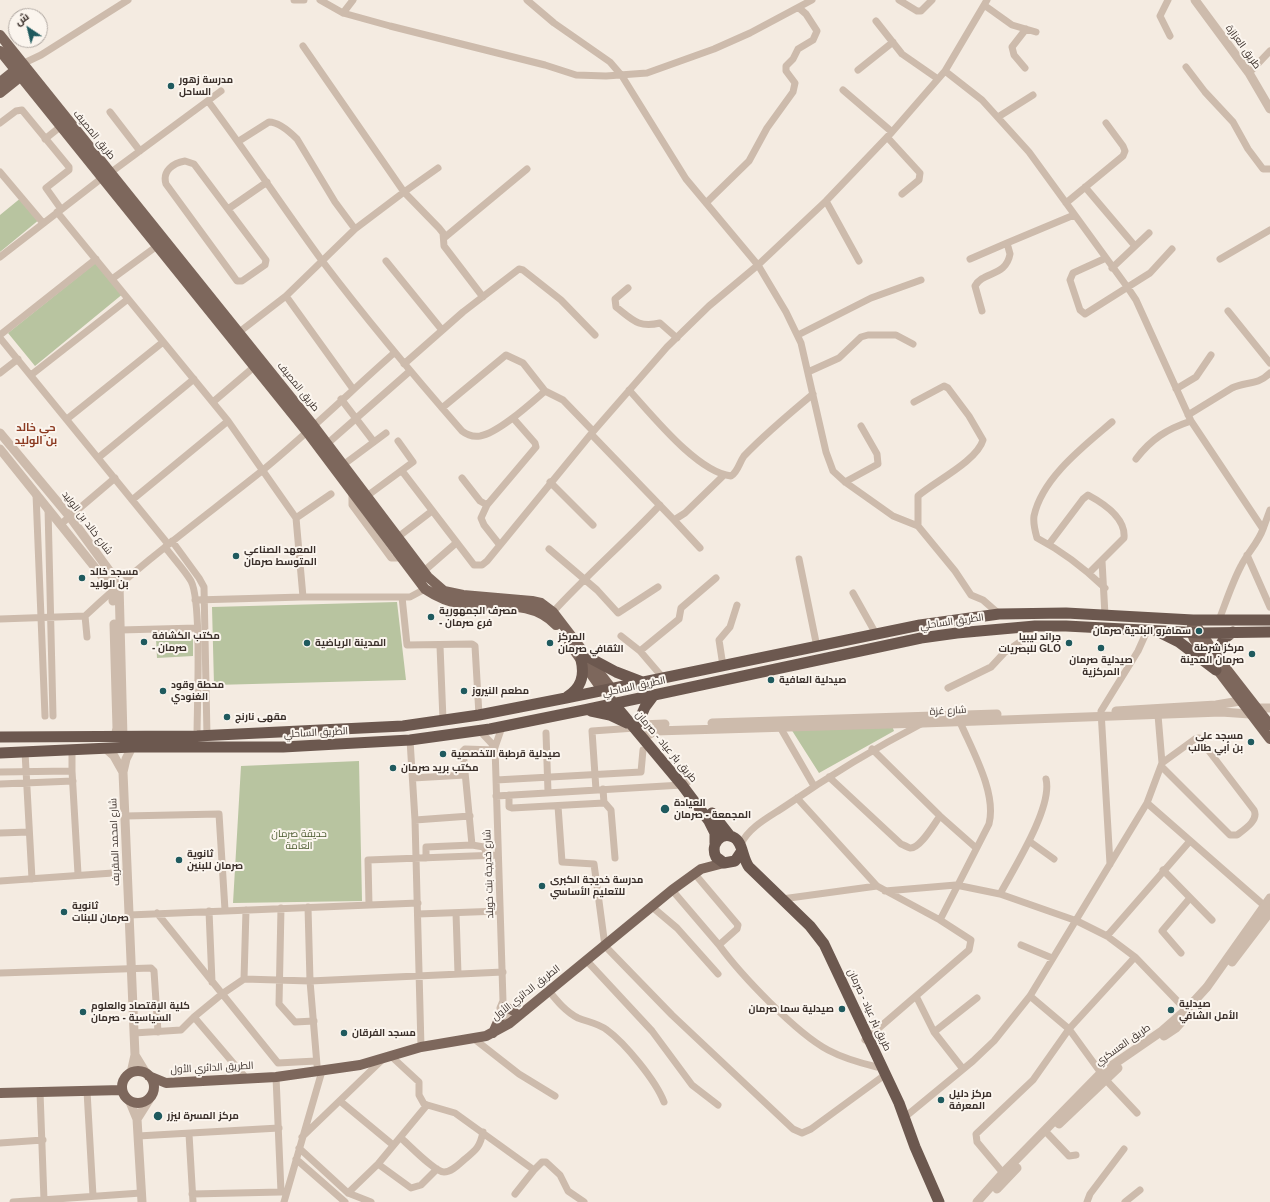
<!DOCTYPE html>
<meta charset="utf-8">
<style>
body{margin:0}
#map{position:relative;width:1270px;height:1202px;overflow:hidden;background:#f4ebe1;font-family:Helvetica,Cairo,sans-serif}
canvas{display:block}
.north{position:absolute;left:8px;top:8px;width:40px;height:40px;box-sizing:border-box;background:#fbf5ee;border:1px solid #aea6a0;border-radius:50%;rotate:325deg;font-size:11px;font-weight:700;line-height:16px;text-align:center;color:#3b302b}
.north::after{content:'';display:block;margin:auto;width:14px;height:18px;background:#1f5a5e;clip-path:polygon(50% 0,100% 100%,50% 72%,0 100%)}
</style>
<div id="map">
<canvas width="1270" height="1202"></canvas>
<div class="north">ش</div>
</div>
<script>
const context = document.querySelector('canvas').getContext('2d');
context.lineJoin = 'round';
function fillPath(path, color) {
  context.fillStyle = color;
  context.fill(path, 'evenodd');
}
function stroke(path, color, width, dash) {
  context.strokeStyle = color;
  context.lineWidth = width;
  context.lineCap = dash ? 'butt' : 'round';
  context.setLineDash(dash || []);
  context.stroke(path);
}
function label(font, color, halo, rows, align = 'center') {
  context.font = font + ' Helvetica,Cairo,sans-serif';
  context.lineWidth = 4;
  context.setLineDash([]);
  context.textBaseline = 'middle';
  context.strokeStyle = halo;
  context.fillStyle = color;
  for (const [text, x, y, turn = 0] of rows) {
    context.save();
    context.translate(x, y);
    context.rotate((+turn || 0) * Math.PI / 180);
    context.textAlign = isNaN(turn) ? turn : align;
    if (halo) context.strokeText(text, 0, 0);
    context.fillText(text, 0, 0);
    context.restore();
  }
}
const green = new Path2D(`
 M22,197L40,219L0,252V215Z
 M98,261L124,293L35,366L8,333Z
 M397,602L406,680L214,685L212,607Z
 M193,637V656L157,658L156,638Z
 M892,726L894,731L819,773L791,729Z
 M359,761L362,901L233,903L241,766Z`);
const minor = new Path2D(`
 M294,0H304
 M320,0L343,13L390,26L545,65L576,75L606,76L647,73L714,49L750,33L812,0
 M527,0L554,23L610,62L622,76L686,179L757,264
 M899,0L917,11H921L932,0
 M1168,0L1160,16L1170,36
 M984,5L1012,25L1036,32
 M343,13L353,0
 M876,21L902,54L938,79
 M22,64L41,55L128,0
 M1186,67L1205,92L1233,122L1248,149L1263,169H1270
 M1025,68L1014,55L1012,47L1026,29
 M858,70L893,42
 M945,71L982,100L1029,152L1128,288L1136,300L1191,421L1263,529C1258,543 1248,552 1241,566C1232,583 1226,602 1219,620
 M1249,73L1270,51
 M843,90L892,132
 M208,101C248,154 284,209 323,262C367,320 414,376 462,431C467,435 473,437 480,436C498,433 530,404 545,391L563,400L593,431
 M110,112L140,151
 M998,117L1033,95
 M0,123L16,111L22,110L69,167V170L46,188L61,209
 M887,137L920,173L919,180L902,194
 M45,139L60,127
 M239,141L269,122C279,122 290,132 297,139L335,202L355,229
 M185,161L194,164L266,260L265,265L242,281H237L166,184C162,171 173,163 185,161Z
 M438,168L404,192L439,228L443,233L444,246L483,297
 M0,172L43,223
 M110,173L221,91
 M1085,187L1135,246
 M826,201L859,261
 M706,203L749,161L767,128L793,92L795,83L786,71V66L793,59L798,49L813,40L817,31L806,14L799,8
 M1066,203L1123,156L1125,151L1123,146L1106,123
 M228,209L267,182
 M57,212L228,421L296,518L303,597
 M444,238L527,169
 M0,257L102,178
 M1106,258L1073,273L1070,280L1080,310L1085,314L1150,273L1172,249
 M970,259L1007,243
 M1220,259L1270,230
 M386,261L442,330
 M758,265L786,312L801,343L826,452L833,471L845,482L893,516L918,526L955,571L971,595L983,600L999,614
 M1112,268L1149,233
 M112,279L157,246
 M628,288L615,299L616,307C633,320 638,328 660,323L677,338
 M286,296L353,389
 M982,311L975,286C983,271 1006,277 1010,254L1007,243L1074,215
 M1228,311L1270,363
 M238,333L286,296L355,229L404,192L303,46
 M0,335L96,259
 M798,335L871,298L921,280
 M0,338L168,544
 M404,364L463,312L519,269L523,270L561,300L595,335
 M808,372L839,358L861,337L868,335H896L913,344
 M0,373L18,359
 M31,375L128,299
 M1176,389L1196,377L1211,355
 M629,390C652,415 697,472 731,476C738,472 739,463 744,456C765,434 789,414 813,394
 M341,399L374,442
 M213,402L254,367
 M914,402L944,386L948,388L969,416L983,440C977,461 934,482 918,496V526
 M442,408L506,355L523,363L545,391
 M1188,415L1232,388C1246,381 1257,386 1270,373
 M67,419L163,342
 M591,434L674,520L685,513L724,475
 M327,444L410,371
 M98,458L194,379
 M1136,459C1151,439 1167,429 1191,421
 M343,465L386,433
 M402,471L474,565H482L487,561L591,434L667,347L709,306L758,265L826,201L892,132L945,71L987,0
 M462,478L480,501L487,505
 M550,482L593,525
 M845,482L878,464L877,454L861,426
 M352,491V505L391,558H403
 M36,494L45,716
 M367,496L413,462L398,441
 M132,500L228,421
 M48,508L53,716
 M296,518L331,494
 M674,520L700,548
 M61,524L115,478
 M1263,529L1270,510
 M398,537L432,511
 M172,541L199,578L204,587L207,736
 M499,544L484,525L481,518L487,505L536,447L535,443L513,418
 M1049,544L1083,499L1088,495C1103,503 1126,518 1124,538L1089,573
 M165,547C173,558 184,569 191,581C202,602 197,707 197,736
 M549,549L597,590L618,613L658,587
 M1247,555L1270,607
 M799,559L817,647
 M1102,561L1105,615
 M424,571L455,544
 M1105,588C1085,569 1062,551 1037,538C1035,531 1033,523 1034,516C1042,478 1084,446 1112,422
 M853,593L876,634
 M402,597L407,645L472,644L475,646L479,715
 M195,600L303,597H410L425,589
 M553,612C587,575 625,542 660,505
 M85,616L87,637
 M0,619L85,616C141,563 203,518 263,470C308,433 350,392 394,353
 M120,630L197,628
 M621,636L640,651L664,679
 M440,646L443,720
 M640,651L679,619L681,608L716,578
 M723,666L719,640L730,627L737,605
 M948,688L991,667L1004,653L1031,634L1035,626
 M502,727L495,747L503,1001L510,1023
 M780,727L814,786
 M480,731L495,747
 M546,733L548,792
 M410,740L415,820L421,1047
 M872,749L940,816L975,847
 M72,750V771L78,874
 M25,752L32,879
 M1161,766L1230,835H1237C1245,829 1259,820 1254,810L1199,738L1195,739L1162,763
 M0,772L72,771
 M829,777L901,844C904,845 907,847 910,848C920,849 934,824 940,816
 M413,778L465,775
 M496,780L641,772L643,750
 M0,784L73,781
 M596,790L592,731L635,728
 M509,795V807L512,808L604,803L603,789
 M496,796L682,785L688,782
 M797,798L877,886L940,920L971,940L969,950L865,1040
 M604,802L611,810L615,858
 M1147,803L1267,908
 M558,806L562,862L594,864L605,946L672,1015L793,1129L802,1133L811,1129L882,1077
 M125,816L219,814L225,910
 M415,820L470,816
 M0,833L29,832
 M1029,841L1054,859
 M741,844C749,827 769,817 784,807C829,776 873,749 921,724
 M472,845L463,751L465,749L495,750
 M426,858V847L472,845L484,847L487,855
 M1110,864L1101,711L1138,651L1147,631
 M1163,870L1212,920
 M0,881L127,872
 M672,890L719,945L737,929L738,925L694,873
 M885,891L956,885L1000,894L1077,921L1107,936L1135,957L1186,1010
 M1000,894C1014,868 1053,807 1046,779
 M782,899L877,886
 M369,905L368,860L498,855
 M651,906L677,928L718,974
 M308,907L310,981L317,1065
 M281,908L279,1004L295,1022L314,1021
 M209,911L212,982
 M157,913L278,1063L316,1061
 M456,913L458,974
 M418,914L500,911
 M129,915L418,903
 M940,920L989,824C997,793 972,750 960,722
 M1107,936L1190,841
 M719,945C741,975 796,1033 828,1050C843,1058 860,1063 877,1067
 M1021,945L1052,958
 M1181,953L1162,931L1190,898
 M587,961L652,1031L692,1085L718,1105
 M0,973L151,968L154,971L158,1032
 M244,979L246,910
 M549,991C557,1001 566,1012 578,1018C588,1022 598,1023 607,1030C625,1043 656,1081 664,1102
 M916,996L934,1032L963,1069
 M1030,996L1069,1029L1101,1073
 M194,1017L246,1078
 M502,1021L500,1008L503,1001
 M934,1032L977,998
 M134,1033L181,1030L194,1017L222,994L244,979L310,981L503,972
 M473,1038L519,1074L555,1096
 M392,1057L419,1082V1095L424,1104L455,1113L534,1170L515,1194
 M1105,1079L1137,1113
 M87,1091L93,1196
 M40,1092L44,1200
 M340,1101L393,1145
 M905,1117L973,1061L994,1041L1030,996L1147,803L1162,763L1158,715
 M189,1134L193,1202
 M1048,1134L1069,1156L1076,1155
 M138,1136L279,1128
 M302,1137L383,1059
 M401,1138C409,1145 435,1172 444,1172C452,1172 459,1164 465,1159C476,1150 480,1147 483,1132
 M0,1143L43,1140
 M299,1148L348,1193L371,1202
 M296,1159L345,1202
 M378,1164L411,1188L421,1185L437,1169
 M534,1170L542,1162H546L560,1175L568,1191L584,1202
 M1003,1173L977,1142L976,1134L1033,1080L1069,1029L1135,957
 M348,1193L378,1164L427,1105
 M192,1194L281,1192L276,1077
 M13,1202L141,1193
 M284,1202L322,1071
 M1087,1202L1090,1194L1124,1149
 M1125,1202L1140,1190`);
const tertiary = new Path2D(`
 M1195,0L1249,73L1270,109
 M0,433L70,517L119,584L123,737
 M0,449L113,590V601
 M114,624L117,728L115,737
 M1256,708H1270
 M1116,711L1216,705L1240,701
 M712,723L997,714
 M640,725L665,724
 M648,735L655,731L923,723L1221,712L1250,714
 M105,748L114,756L123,772
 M1232,962L1270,912
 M1164,1036L1176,1028L1186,1017
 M135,1055L146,1073
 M131,1073L135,1055L123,772L126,759L132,747
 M130,1102L137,1119L142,1202
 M137,1119L149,1100
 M1059,1124L1118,1068
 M997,1189L1017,1168
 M977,1202L1003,1173L1101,1073L1162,1031L1186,1010L1207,987L1270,898`);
const primary = new Path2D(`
 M0,35L313,425L428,577L444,591L463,595L532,601L541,603L553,612L612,689
 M0,51L307,432L425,589C437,597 448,602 462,604C494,609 531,598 556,625
 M0,82L19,67
 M0,93L25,73
 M1193,620L1191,632L1194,639L1270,739
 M1198,628L1218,658L1270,725
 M569,643L603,691
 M505,1007L521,1014
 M493,1033L500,1017
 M122 1087a16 16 0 1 1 32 0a16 16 0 1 1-32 0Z
 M149,1076L166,1083L276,1077L360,1065L421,1047L486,1036L510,1023L672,890L701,869L724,863
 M0,1093L122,1090`);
const trunk = new Path2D(`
 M1161,633L1179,642L1216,670
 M588,657L616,672L642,682
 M1218,658C1218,646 1223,638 1233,632
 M567,697C581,688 585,676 581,660
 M610,699L682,785L709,821L715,833V843
 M591,711L610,715L627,723
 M638,723L645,707L654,695
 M0,737L197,736L403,726L479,715L566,698L920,625L999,614L1066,613L1193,620H1270
 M0,753L132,747H283L410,740L490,729L584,710L921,638L957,633L1035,626H1066L1201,633L1270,632
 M712,813L730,836
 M741,852L735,861L724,863L716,857C710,845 720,831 733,837C743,841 742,858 749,867L810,926L824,944L899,1103L915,1147L939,1202`);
const markers = [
 [171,86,4,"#1f5a5e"],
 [236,556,4,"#1f5a5e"],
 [82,578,4,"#1f5a5e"],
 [431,617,4,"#1f5a5e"],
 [1199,631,4,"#1f5a5e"],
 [144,642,4,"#1f5a5e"],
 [307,643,4,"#1f5a5e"],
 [550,643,4,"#1f5a5e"],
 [1069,643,4,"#1f5a5e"],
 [1101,648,4,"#1f5a5e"],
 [1252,654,4,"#1f5a5e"],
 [771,680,4,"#1f5a5e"],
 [163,691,4,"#1f5a5e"],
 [464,691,4,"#1f5a5e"],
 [227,717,4,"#1f5a5e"],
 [1251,742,4,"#1f5a5e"],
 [443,754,4,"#1f5a5e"],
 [393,768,4,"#1f5a5e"],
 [665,809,5,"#1f5a5e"],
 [179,860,4,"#1f5a5e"],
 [542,886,4,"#1f5a5e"],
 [64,912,4,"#1f5a5e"],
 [842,1009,4,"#1f5a5e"],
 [1171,1010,4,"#1f5a5e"],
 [83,1012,4,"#1f5a5e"],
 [344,1033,4,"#1f5a5e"],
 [941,1100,4,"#1f5a5e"],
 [158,1116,5,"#1f5a5e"]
];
const streetNames = [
 ["طريق العزازة",1243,47,54],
 ["طريق المصيف",94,135,51],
 ["طريق المصيف",298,387,51],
 ["شارع خالد بن الوليد",87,523,53],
 ["الطريق الساحلي",952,622,-8],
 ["الطريق الساحلي",634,687,-12],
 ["شارع غزة",948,711,-3],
 ["الطريق الساحلي",316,733,-3],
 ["طريق بئر عياد - صرمان",666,747,50],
 ["شارع امحمد المقريف",115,842,-92],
 ["شارع خديجة بنت خويلد",489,874,-92],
 ["الطريق الدائري الأول",526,993,-38],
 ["طريق بئر عياد - صرمان",869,1010,65],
 ["طريق العسكري",1123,1045,-35],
 ["الطريق الدائري الأول",212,1068,-3]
];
const poiNames = [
 ["مدرسة زهور",179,80],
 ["الساحل",179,92],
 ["المعهد الصناعي",244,550],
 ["المتوسط صرمان",244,562],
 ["مسجد خالد",90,572],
 ["بن الوليد",90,584],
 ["مصرف الجمهورية",439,611],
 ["- فرع صرمان",439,623],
 ["سمافرو البلدية صرمان",1191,631,"right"],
 ["مكتب الكشافة",152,636],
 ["- صرمان",152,648],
 ["المركز",558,637],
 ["الثقافي صرمان",558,649],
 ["جراند ليبيا",1061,637,"right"],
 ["للبصريات GLO",1061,649,"right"],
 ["المدينة الرياضية",315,643],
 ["مركز شرطة",1244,648,"right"],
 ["صرمان المدينة",1244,660,"right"],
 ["صيدلية صرمان",1101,660,"center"],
 ["المركزية",1101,672,"center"],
 ["صيدلية العافية",779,680],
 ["محطة وقود",171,685],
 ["الغنودي",171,697],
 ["مطعم النيروز",472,691],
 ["مقهى نارنج",235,717],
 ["مسجد علي",1243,736,"right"],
 ["بن أبي طالب",1243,748,"right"],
 ["صيدلية قرطبة التخصصية",451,754],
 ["مكتب بريد صرمان",401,768],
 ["العيادة",674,803],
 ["المجمعة - صرمان",674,815],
 ["ثانوية",187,854],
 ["صرمان للبنين",187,866],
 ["مدرسة خديجة الكبرى",550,880],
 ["للتعليم الأساسي",550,892],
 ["ثانوية",72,906],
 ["صرمان للبنات",72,918],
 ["صيدلية",1179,1004],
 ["الأمل الشافي",1179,1016],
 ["كلية الإقتصاد والعلوم",91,1006],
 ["السياسية - صرمان",91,1018],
 ["صيدلية سما صرمان",834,1009,"right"],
 ["مسجد الفرقان",352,1033],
 ["مركز دليل",949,1094],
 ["المعرفة",949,1106],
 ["مركز المسرة ليزر",167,1116]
];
const parkNames = [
 ["حديقة صرمان",299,834],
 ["العامة",299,846]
];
const neighbourhoodNames = [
 ["حي خالد",36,428],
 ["بن الوليد",36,441]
];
fillPath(green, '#b8c4a0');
stroke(minor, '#cdbbac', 7);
stroke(tertiary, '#cdbbac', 9);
stroke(primary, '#7d675c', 10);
stroke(trunk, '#6c584f', 11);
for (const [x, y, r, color] of markers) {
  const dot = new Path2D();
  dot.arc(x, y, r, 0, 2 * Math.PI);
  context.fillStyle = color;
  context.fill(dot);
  stroke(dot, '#fbf5ee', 1.5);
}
label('10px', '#3b302b', '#fbf5ee', streetNames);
label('bold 10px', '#3b302b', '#fbf5ee', poiNames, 'left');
label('10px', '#4a5a2e', '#fbf5ee', parkNames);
label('bold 11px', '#8c3b22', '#fbf5ee', neighbourhoodNames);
</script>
